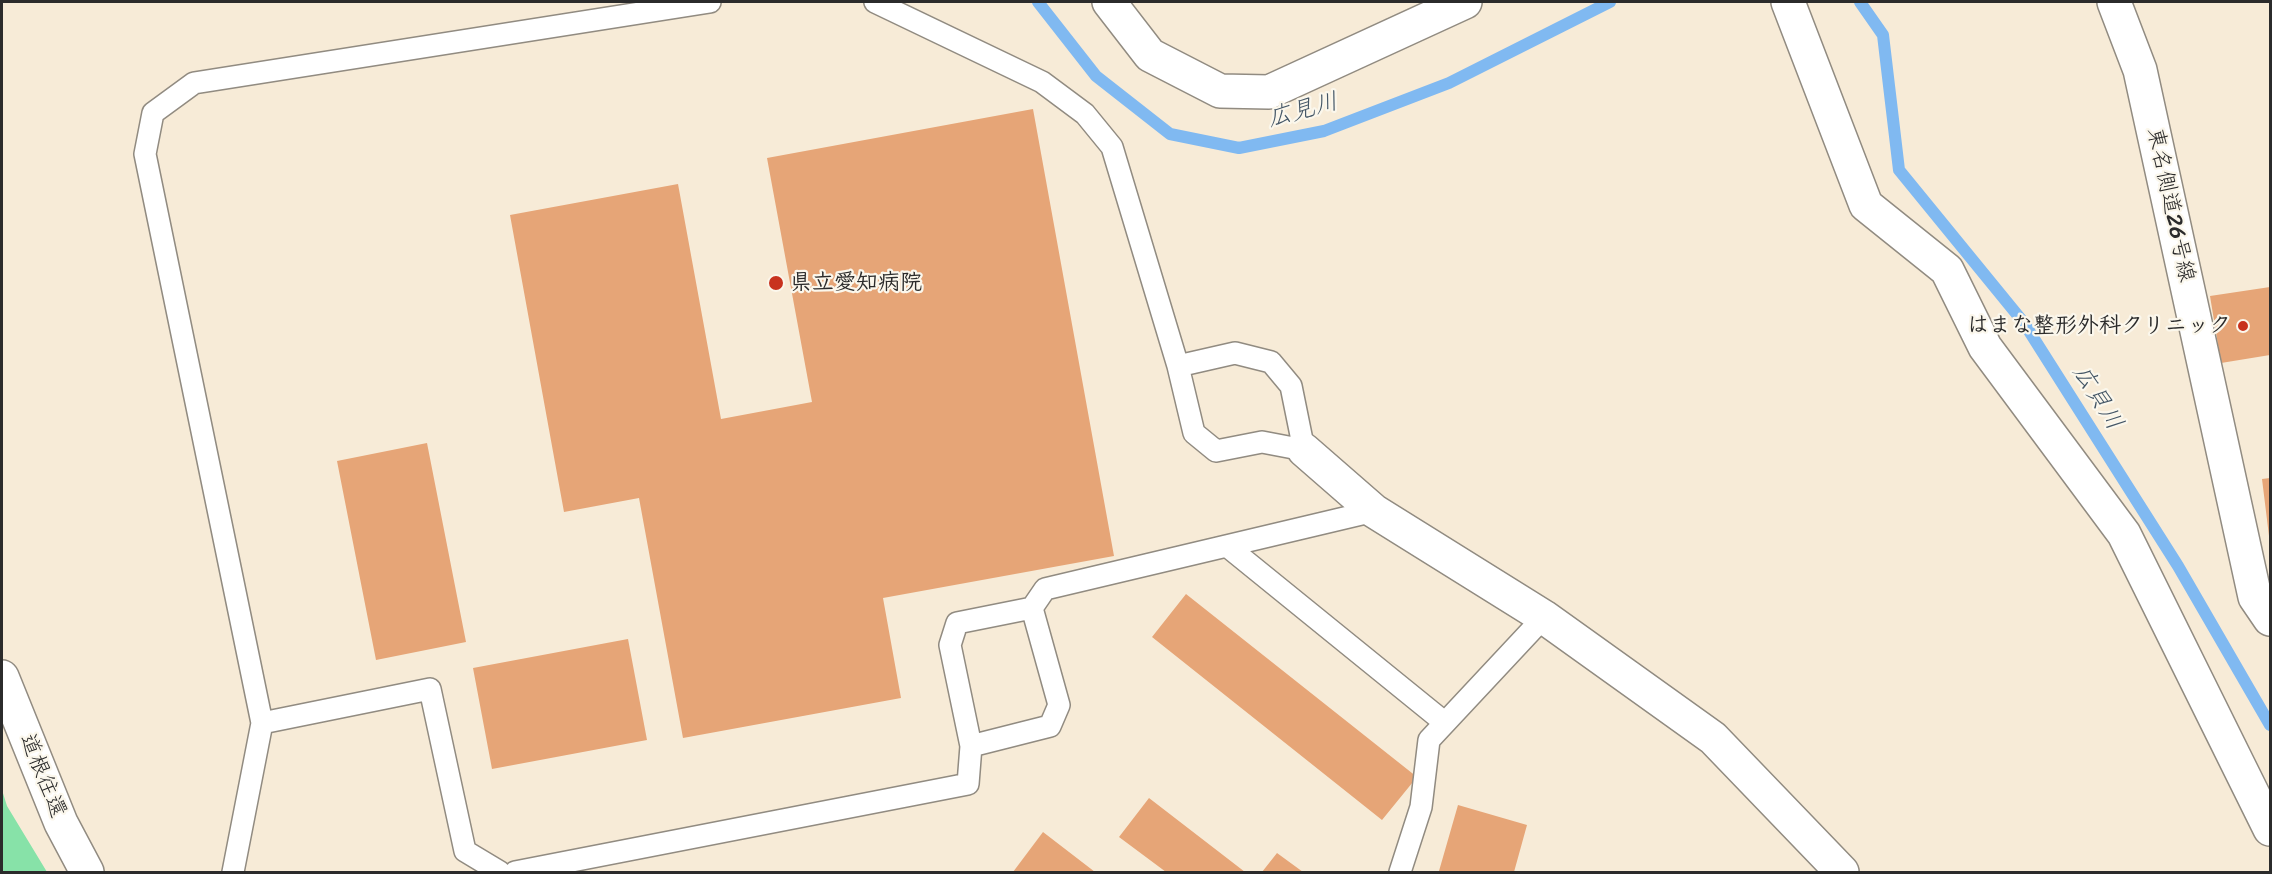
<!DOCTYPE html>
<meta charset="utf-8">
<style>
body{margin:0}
#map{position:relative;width:2272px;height:874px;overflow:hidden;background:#f7ebd7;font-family:Sriracha,sans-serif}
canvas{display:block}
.frame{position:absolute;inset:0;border:3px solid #2b2b2b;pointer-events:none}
</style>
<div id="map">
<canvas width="2272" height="874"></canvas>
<div class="frame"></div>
</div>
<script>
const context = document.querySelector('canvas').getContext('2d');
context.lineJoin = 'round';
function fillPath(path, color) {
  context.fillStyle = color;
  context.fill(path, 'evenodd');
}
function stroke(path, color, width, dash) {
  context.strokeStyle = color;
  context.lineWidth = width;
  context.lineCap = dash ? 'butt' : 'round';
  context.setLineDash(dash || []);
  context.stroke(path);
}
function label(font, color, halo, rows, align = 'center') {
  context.font = font + ' Sriracha,"Klee One",sans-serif';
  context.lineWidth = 4.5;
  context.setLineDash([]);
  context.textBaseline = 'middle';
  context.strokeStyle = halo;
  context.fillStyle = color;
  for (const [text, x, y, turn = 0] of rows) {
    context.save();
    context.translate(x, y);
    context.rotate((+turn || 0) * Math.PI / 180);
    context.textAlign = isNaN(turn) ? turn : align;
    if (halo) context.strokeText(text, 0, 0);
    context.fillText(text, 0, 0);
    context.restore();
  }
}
const green = new Path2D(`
 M2,790L7,806L47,872H2Z`);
const stream = new Path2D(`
 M1038,2L1096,76L1170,134L1239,148L1324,131L1449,83L1610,2
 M1860,2L1883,35L1899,170L2024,323L2178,566L2270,725`);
const building = new Path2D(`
 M1033,109L1114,556L883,598L901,698L683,738L639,498L564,512L510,215L678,184L721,419L812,402L767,158Z
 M2270,287V355L2221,363L2210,296Z
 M427,443L466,642L376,660L337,461Z
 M2270,478V536H2269L2262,479Z
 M1186,594L1417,777L1382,820L1152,637Z
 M628,639L647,740L492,769L473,668Z
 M1149,798L1245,872H1166L1119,837Z
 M1458,805L1527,825L1514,872H1442L1439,871Z
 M1043,832L1095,872H1013Z
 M1277,853L1303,872H1262Z`);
const lane = new Path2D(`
 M875,2L1042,82L1085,114L1112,147L1178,366L1194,433L1216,451L1262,442L1304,450L1291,386L1271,362L1235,353L1178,366
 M1227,546L1444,722
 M262,723L145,154L153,113L194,83L710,2
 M971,746L1050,726L1059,705L1032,608
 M233,872L262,723L430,689L465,851L500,872
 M515,872L968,784L971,746L950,645L957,623L1032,608L1045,589L1374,511
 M1400,872L1421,807L1429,740L1544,617`);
const street = new Path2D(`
 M1109,2L1150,55L1220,91L1269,92L1465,2
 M1788,2L1866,205L1947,270L1985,347L2124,534L2270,829
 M2114,2L2140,70L2255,597L2270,619
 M1304,450L1374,511L1544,617L1713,738L1842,872
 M2,677L61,823L87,872`);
const markers = [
 [776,283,8,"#c8321e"],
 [2243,326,6,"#c8321e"]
];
const streetNames = [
 ["東名側道26号線",2170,205,78],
 ["道根往還",42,776,68]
];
const poiNames = [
 ["県立愛知病院",790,283],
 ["はまな整形外科クリニック",2231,326,"right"]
];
const waterNames = [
 ["広見川",1303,111,-15],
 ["広貝川",2097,398,58]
];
fillPath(green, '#87e2a8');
stroke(stream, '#80b9f1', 12);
fillPath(building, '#e6a577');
stroke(lane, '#918b81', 24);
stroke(street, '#918b81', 36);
stroke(lane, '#fff', 21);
stroke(street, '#fff', 33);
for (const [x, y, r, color] of markers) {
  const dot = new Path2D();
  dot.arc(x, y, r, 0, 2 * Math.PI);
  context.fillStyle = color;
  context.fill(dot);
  stroke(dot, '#fbf7ec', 2);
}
label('22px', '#2b2b2b', '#fbf7ec', streetNames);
label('bold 22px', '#2b2b2b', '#fbf7ec', poiNames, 'left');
label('italic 24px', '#445666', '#fbf7ec', waterNames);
</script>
